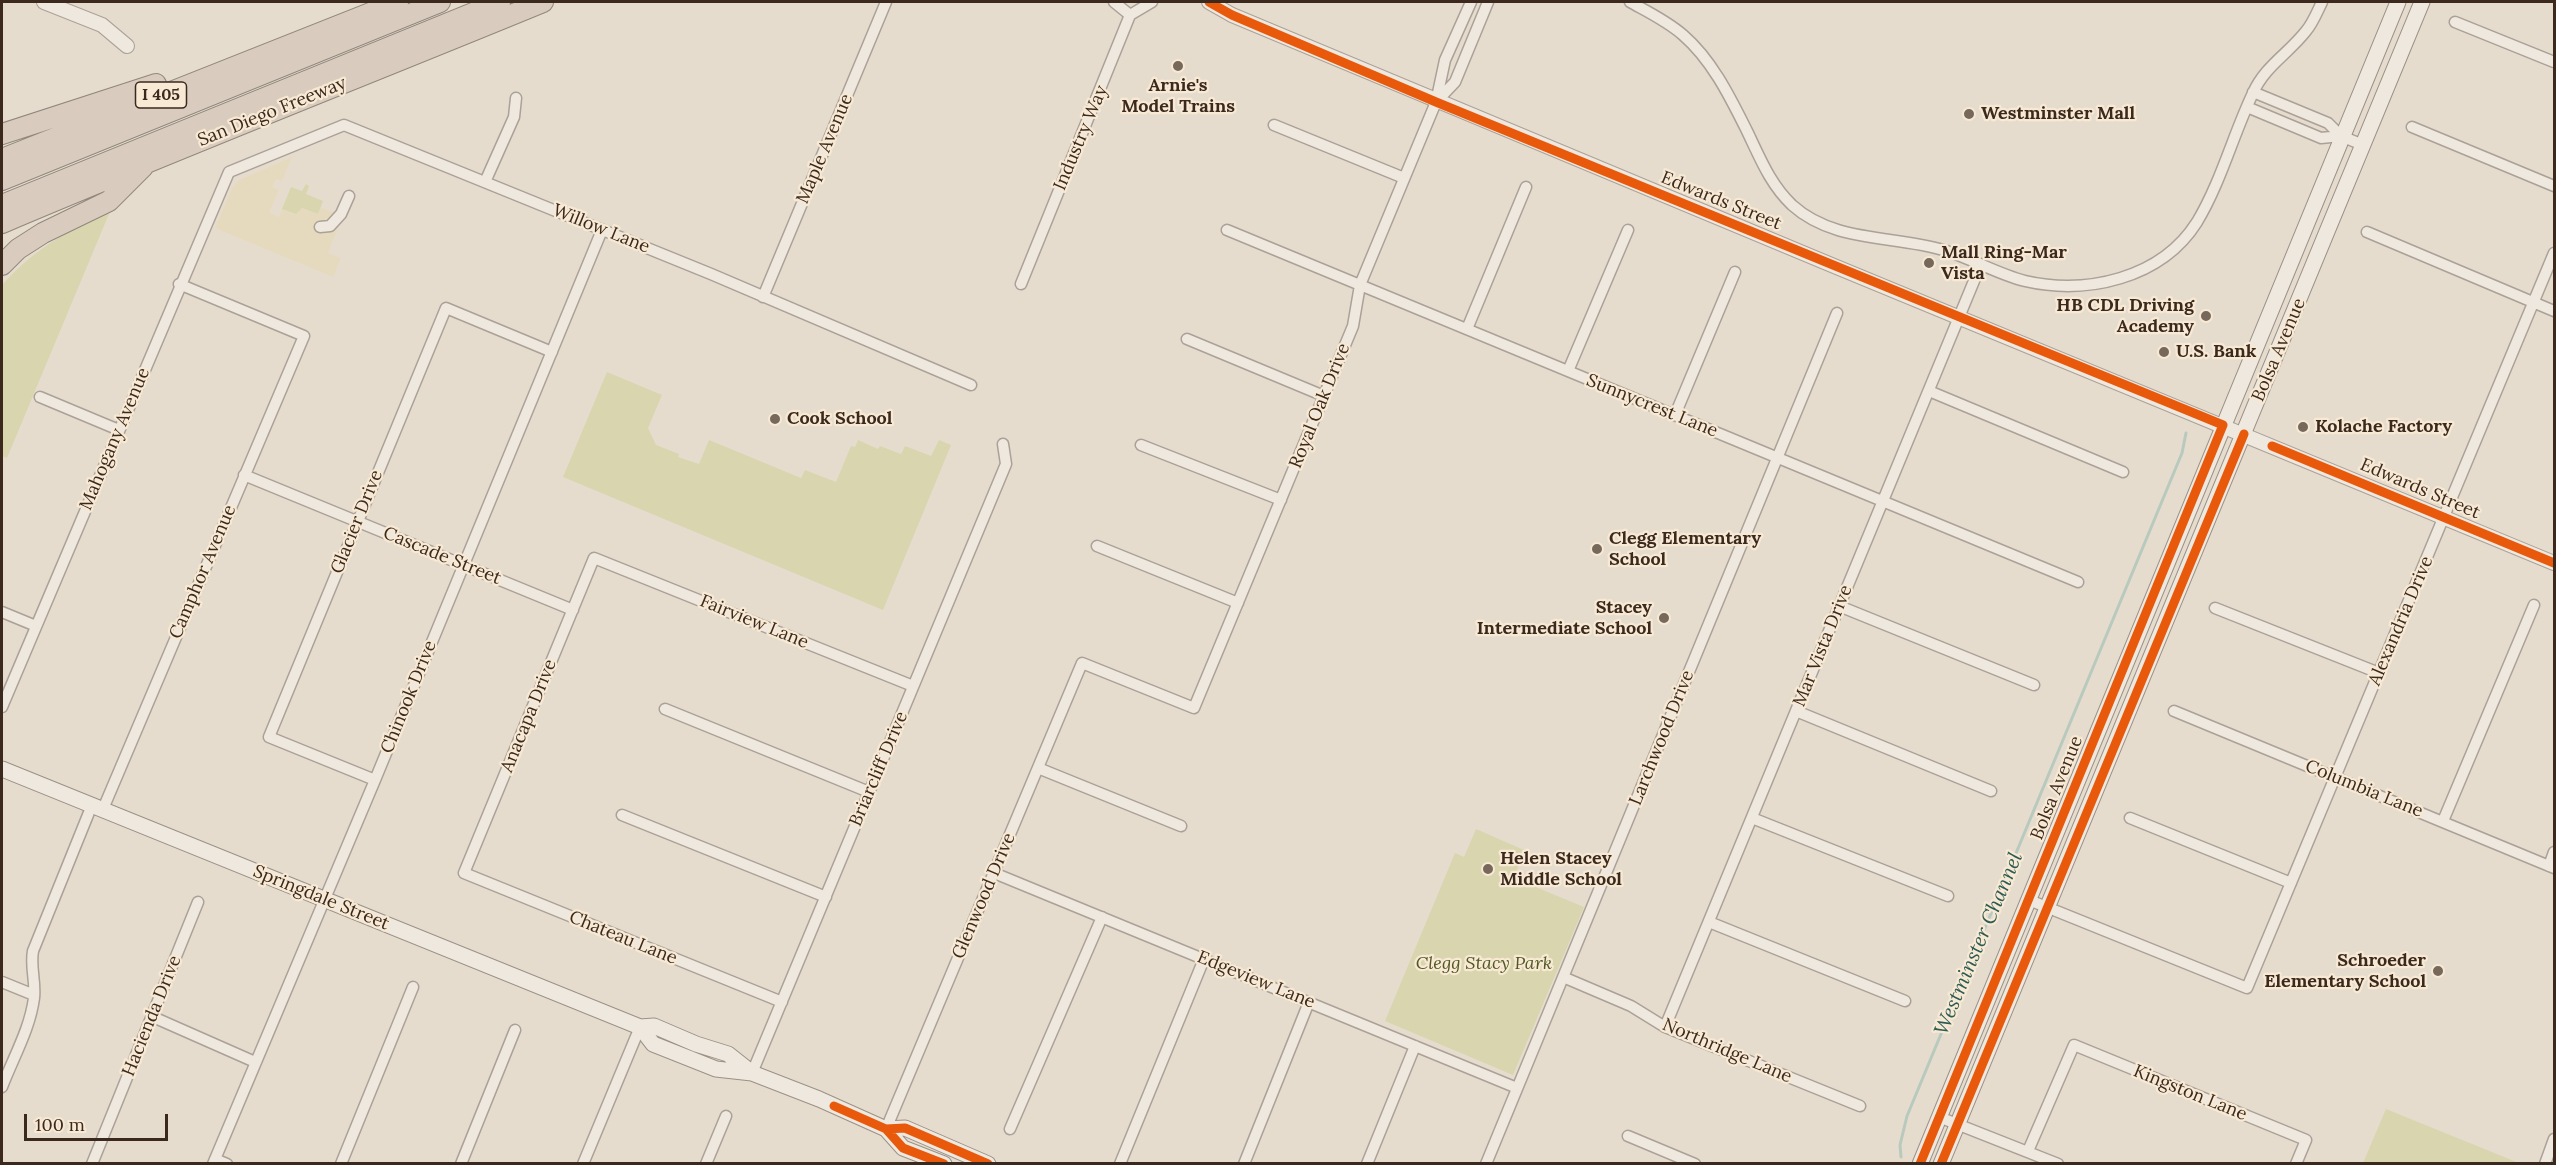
<!DOCTYPE html>
<style>
body{margin:0}
#map{position:relative;width:2556px;height:1165px;overflow:hidden;background:#e6dcce;font-family:Lora,serif}
canvas{display:block}
.frame{position:absolute;inset:0;border:3px solid #3b291e;pointer-events:none}
.scale{position:absolute;left:24px;top:1114px;width:144px;height:27px;box-sizing:border-box;border:3px solid #3b291e;border-top:0;padding-left:8px;font-size:18px;line-height:21px;white-space:nowrap;color:#3b291e;-webkit-text-stroke:4px #f7e9d3;paint-order:stroke}
</style>
<div id="map">
<canvas width="2556" height="1165"></canvas>
<div class="frame"></div>
<div class="scale">100 m</div>
</div>
<script>
const context = document.querySelector('canvas').getContext('2d');
context.lineJoin = 'round';
function fillPath(path, color) {
  context.fillStyle = color;
  context.fill(path, 'evenodd');
}
function stroke(path, color, width, dash) {
  context.strokeStyle = color;
  context.lineWidth = width;
  context.lineCap = dash ? 'butt' : 'round';
  context.setLineDash(dash || []);
  context.stroke(path);
}
function label(font, color, halo, rows, align = 'center') {
  context.font = font + ' Lora,serif';
  context.lineWidth = 4.5;
  context.setLineDash([]);
  context.textBaseline = 'middle';
  context.strokeStyle = halo;
  context.fillStyle = color;
  for (const [text, x, y, turn = 0] of rows) {
    context.save();
    context.translate(x, y);
    context.rotate((+turn || 0) * Math.PI / 180);
    context.textAlign = isNaN(turn) ? turn : align;
    if (halo) context.strokeText(text, 0, 0);
    context.fillText(text, 0, 0);
    context.restore();
  }
}
const farmland = new Path2D(`
 M292,157L282,181L276,179L272,187L279,190L269,213L279,217L282,209L296,214L301,208L318,214L321,208L343,215L328,253L341,258L333,277L215,228L232,188L239,180Z`);
const green = new Path2D(`
 M306,184L309,186L306,194L323,201L318,214L302,208L296,214L282,209L291,187L302,191Z
 M111,209L7,458L2,456V285C34,249 68,231 111,209Z
 M607,372L662,395L648,428L656,445L679,454L678,457L699,464L709,440L801,478L805,470L836,482L851,446L855,447L858,440L878,449L880,446L901,454L905,446L931,456L939,440L951,445L883,610L563,477Z
 M1476,829L1524,850L1514,878L1584,907L1513,1075L1385,1021L1455,853L1464,857Z
 M2386,1109L2519,1163H2363Z`);
const stream = new Path2D(`
 M1901,1157L1900,1145L1907,1116L2182,453L2186,433`);
const minor = new Path2D(`
 M1114,2L1130,15
 M1630,2C1648,12 1667,21 1683,35C1712,60 1730,97 1747,131C1760,158 1770,184 1792,205C1834,243 1893,235 1943,250C1971,258 1997,274 2025,281C2086,295 2161,279 2197,222C2221,182 2233,135 2253,93C2265,66 2288,54 2306,31C2313,23 2317,12 2322,2
 M2455,22L2554,62
 M2253,92L2328,123L2341,136L2363,145
 M1436,102L1455,82L1488,2
 M2247,107L2321,138L2341,136
 M1274,125L1404,178
 M2412,127L2554,186
 M485,182L514,117L516,98
 M320,227L330,226L341,214L349,196
 M1227,230L2078,582
 M2367,232L2554,311
 M1021,284L1130,15L1152,2
 M763,297L886,2
 M1467,329L1526,187
 M1187,339L1324,396
 M1568,371L1628,230
 M1929,391L2123,472
 M40,397L119,430
 M1675,415L1735,272
 M1141,445L1281,500
 M244,475L573,610
 M1097,546L1238,603
 M1839,606L2034,685
 M2215,608L2379,673
 M2,612L36,626
 M2,707L229,172L344,125L711,274L971,385
 M665,709L869,792
 M1796,711L1991,791
 M2174,711L2554,868
 M1038,768L1181,826
 M375,780L269,737L446,308L552,352
 M103,809L304,336L179,284
 M622,815L826,897
 M1752,818L1948,896
 M2130,818L2291,883
 M2443,821L2534,605
 M2549,866L2554,852
 M994,873L1517,1088
 M2029,900L2247,988L2554,253
 M1709,922L1905,1001
 M1563,977L1631,1006L1665,1027L1860,1106
 M2,982L34,995
 M782,1002L464,873L594,558L913,686
 M153,1017L255,1062
 M1665,1027L1981,264
 M752,1073L1006,464L1003,444
 M2,1087C13,1058 30,1029 34,998C36,982 30,967 33,951L92,805
 M1939,1117L2058,1164
 M886,1129L1082,663L1194,708L1353,326L1360,285L1436,102L1445,60L1471,2
 M1010,1129L1102,917
 M1628,1136L1695,1164
 M2028,1151L2074,1045L2306,1140L2296,1164
 M215,1159L227,1164
 M92,1164L198,902
 M213,1164L375,780L602,230
 M341,1164L413,987
 M461,1164L515,1030
 M583,1164L640,1027
 M706,1164L726,1116
 M1120,1164L1204,959
 M1244,1164L1309,1002
 M1367,1164L1415,1046
 M1486,1164L1837,313
 M2545,1164L2554,1139`);
const tertiary = new Path2D(`
 M44,2L102,25L127,46
 M1209,2L1232,15C1671,201 2114,380 2554,563`);
const secondary = new Path2D(`
 M2,769L640,1027L654,1026L696,1044L728,1054L752,1073
 M640,1027L653,1044L716,1069L752,1073L819,1099L886,1129L903,1148L944,1164
 M886,1129L905,1128L988,1164
 M1920,1164L2398,2
 M1941,1164L2422,2`);
const motorway = new Path2D(`
 M2,134L156,84
 M2,159L398,2
 M2,180L440,2
 M2,205L500,2
 M2,223C181,147 363,76 543,2
 M2,265L18,249L43,233L109,201L143,167`);
const cycleway = new Path2D(`
 M1209,2L1232,15L1436,102L2223,425L1920,1164
 M2272,446L2554,563
 M834,1106L886,1129L903,1148L944,1164
 M886,1129L905,1128L988,1164
 M1941,1164L2244,434`);
const markers = [
 [1178,66,6,"#77685c"],
 [1969,114,6,"#77685c"],
 [1929,263,6,"#77685c"],
 [2206,316,6,"#77685c"],
 [2164,352,6,"#77685c"],
 [775,419,6,"#77685c"],
 [2303,427,6,"#77685c"],
 [1597,549,6,"#77685c"],
 [1664,618,6,"#77685c"],
 [1488,869,6,"#77685c"],
 [2438,971,6,"#77685c"]
];
const shields = [
 [161,95,51]
];
const shieldNames = [
 ["I 405",161,95]
];
const poiNames = [
 ["Arnie's",1178,86,"center"],
 ["Model Trains",1178,107,"center"],
 ["Westminster Mall",1981,114],
 ["Mall Ring-Mar",1941,253],
 ["Vista",1941,274],
 ["HB CDL Driving",2194,306,"right"],
 ["Academy",2194,327,"right"],
 ["U.S. Bank",2176,352],
 ["Cook School",787,419],
 ["Kolache Factory",2315,427],
 ["Clegg Elementary",1609,539],
 ["School",1609,560],
 ["Stacey",1652,608,"right"],
 ["Intermediate School",1652,629,"right"],
 ["Helen Stacey",1500,859],
 ["Middle School",1500,880],
 ["Schroeder",2426,961,"right"],
 ["Elementary School",2426,982,"right"]
];
const streetNames = [
 ["San Diego Freeway",272,112,-22],
 ["Industry Way",1081,138,-67],
 ["Maple Avenue",825,149,-67],
 ["Edwards Street",1721,201,22],
 ["Willow Lane",601,229,22],
 ["Bolsa Avenue",2279,350,-67],
 ["Royal Oak Drive",1320,406,-68],
 ["Sunnycrest Lane",1652,406,22],
 ["Mahogany Avenue",115,439,-67],
 ["Edwards Street",2420,489,23],
 ["Glacier Drive",357,522,-68],
 ["Cascade Street",442,556,22],
 ["Camphor Avenue",203,572,-67],
 ["Alexandria Drive",2401,621,-67],
 ["Fairview Lane",754,622,22],
 ["Mar Vista Drive",1823,646,-68],
 ["Chinook Drive",409,697,-68],
 ["Anacapa Drive",529,716,-68],
 ["Larchwood Drive",1662,738,-68],
 ["Briarcliff Drive",879,769,-67],
 ["Bolsa Avenue",2057,788,-68],
 ["Columbia Lane",2364,789,22],
 ["Glenwood Drive",984,896,-67],
 ["Springdale Street",321,898,22],
 ["Chateau Lane",623,938,22],
 ["Edgeview Lane",1256,980,22],
 ["Hacienda Drive",152,1016,-68],
 ["Northridge Lane",1727,1051,23],
 ["Kingston Lane",2190,1093,22]
];
const parkNames = [
 ["Clegg Stacy Park",1484,964]
];
const waterNames = [
 ["Westminster Channel",1979,944,-67]
];
fillPath(farmland, '#e6dabe');
fillPath(green, '#d9d5af');
stroke(stream, '#b8cabe', 3);
stroke(minor, '#aba197', 13);
stroke(tertiary, '#aba197', 16);
stroke(secondary, '#9b9186', 17);
stroke(motorway, '#91877d', 22);
stroke(minor, '#eee8df', 10);
stroke(tertiary, '#eee8df', 14);
stroke(secondary, '#eee8df', 15);
stroke(motorway, '#d9ccbe', 20);
stroke(cycleway, '#e8590c', 9);
for (const [x, y, r, color] of markers) {
  const dot = new Path2D();
  dot.arc(x, y, r, 0, 2 * Math.PI);
  context.fillStyle = color;
  context.fill(dot);
  stroke(dot, '#f7e9d3', 2);
}
for (const [x, y, w] of shields) {
  const box = new Path2D();
  box.roundRect(x - w / 2, y - 13, w, 26, 4.5);
  context.fillStyle = '#f7e9d3';
  context.fill(box);
  stroke(box, '#3b291e', 1.5);
}
label('bold 16px', '#3b291e', null, shieldNames);
label('bold 18px', '#3b291e', '#f7e9d3', poiNames, 'left');
label('18px', '#3b291e', '#f7e9d3', streetNames);
label('italic 18px', '#505823', '#f7e9d3', parkNames);
label('italic 20px', '#2c5b54', '#f7e9d3', waterNames);
</script>
